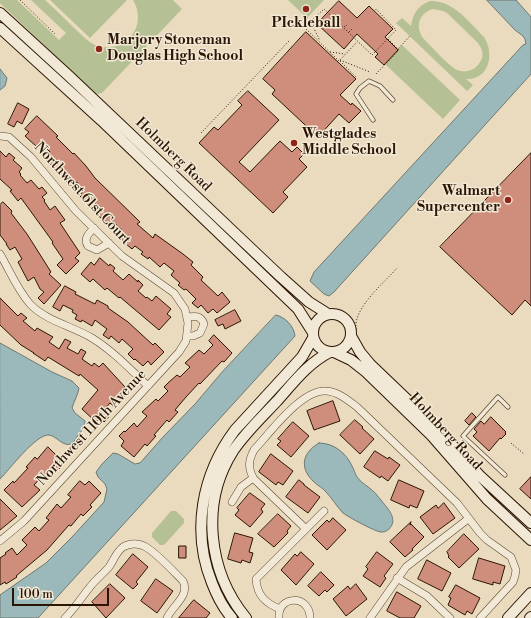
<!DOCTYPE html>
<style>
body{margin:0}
#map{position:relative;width:531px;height:618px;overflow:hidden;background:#eadbbf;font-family:"Libre Bodoni",serif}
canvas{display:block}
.scale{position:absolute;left:12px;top:588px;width:97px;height:18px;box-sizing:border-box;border:2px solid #2b1503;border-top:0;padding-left:5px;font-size:12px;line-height:14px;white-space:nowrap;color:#2b1503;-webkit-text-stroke:3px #f1e8d5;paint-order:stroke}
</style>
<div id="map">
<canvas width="531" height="618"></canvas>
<div class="scale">100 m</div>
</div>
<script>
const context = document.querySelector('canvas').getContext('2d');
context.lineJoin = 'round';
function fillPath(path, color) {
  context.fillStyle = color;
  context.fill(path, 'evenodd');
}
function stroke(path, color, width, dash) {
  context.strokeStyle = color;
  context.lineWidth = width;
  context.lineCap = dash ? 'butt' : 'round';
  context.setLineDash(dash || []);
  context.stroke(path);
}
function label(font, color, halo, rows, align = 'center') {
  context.font = font + ' "Libre Bodoni",serif';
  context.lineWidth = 3;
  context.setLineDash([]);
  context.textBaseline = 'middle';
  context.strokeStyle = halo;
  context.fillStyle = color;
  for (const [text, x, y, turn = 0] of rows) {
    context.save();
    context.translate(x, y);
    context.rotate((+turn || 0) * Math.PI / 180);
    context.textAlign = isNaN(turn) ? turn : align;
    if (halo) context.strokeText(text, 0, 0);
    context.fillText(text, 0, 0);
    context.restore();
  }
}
const green = new Path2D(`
 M0,0H17L59,40L66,33L31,0H45C55,9 65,19 74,28C80,33 86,40 93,44C107,51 126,46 134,32C140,22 139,10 133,0H173L182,9L102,93L97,94L93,92L0,3Z
 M50,0H127L90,38Z
 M288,0H324L307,18Z
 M430,1C453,0 469,22 484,37C495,54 489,80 466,79L473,85L467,91L396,23L402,18L411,26C413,14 417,6 430,1ZM433,9L443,11L447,13L477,42C482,48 485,55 480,62C475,71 464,74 455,69C445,62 432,47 423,38C415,26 419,13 433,9Z
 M402,45L460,100L443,119L385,64Z
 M171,511H176L184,519V523L164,545H160L152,537V533Z`);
const water = new Path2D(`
 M487,0H516L531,17V74L334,292L329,296L324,294L310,281L314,272L523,45L526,44L525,39L523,36L515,30Z
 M0,69L7,78L5,86L0,90Z
 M276,315C285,317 294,326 295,336L38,618H0V595L46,563L72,537L104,502L107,489L105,484L98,477L96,472L102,464L113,453L118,454L135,464L140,463L163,437L195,404L223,371Z
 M0,343L52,372L72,381L79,388C78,395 74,401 72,408L75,413L85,421V426L72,444C62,447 57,436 49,435C36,434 9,470 0,479Z
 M319,443C334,443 346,453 352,466C354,469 355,474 357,477C361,483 368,486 373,491C376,493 378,497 381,500C387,508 399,519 389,529C387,531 385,532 381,532C376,532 348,517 343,513C337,507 332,498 326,492C323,488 318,486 314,482C299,468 302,453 319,443Z`);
const building = new Path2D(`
 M339,1L357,18L369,6L393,29L385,37L398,50L384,65L375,57L378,54L357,34L344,49L317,24Z
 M306,32L356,79L340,95L351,105L352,103L361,111L349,123L339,114L318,137L272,94L275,90L263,79Z
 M248,91L279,120L239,162L250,172L280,141L292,152L297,147L304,154L299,159L307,167L283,192L288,197L273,213L199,143L214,127L218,130L242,105L238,101Z
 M18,103L29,109L22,124L17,121L14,127L8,124Z
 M37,116L58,136L56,137L73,154L74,153L86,166L95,178L140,222L137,224L153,238L155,234L183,254L193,262L191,265L203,277L201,280L218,296L222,292L230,302L217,313L213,309L208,313L201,305L198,308L192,303L196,299L186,289L184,290L178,285L180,283L171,275L174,271L164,263L160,267L149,257L148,259L141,254L143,252L135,246L132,249L126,244L117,234L122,230L111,220L108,224L94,212L99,207L92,200L91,201L87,197L84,200L79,195L83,192L77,182L70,187L66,180H67L54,166L53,167L47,161L52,157L48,153L50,152L42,144L38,148L25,136L29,132L25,129Z
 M0,151L6,157L9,153L15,158L13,160L22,168L19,172L21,174L20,175L27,183L31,180L39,189L42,187L47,193L42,197L45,200L44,201L50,210L55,206L65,220L60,223L80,253L75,258L79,261L66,274L57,265L63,259L52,243L53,242L21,198L18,201L10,191L12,190L0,179Z
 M531,153V306L525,300L512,315L440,247Z
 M3,202L12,211L11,213L27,234L51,272L49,274L61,285L44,304L38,298L44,292L40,289L34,277L28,281L18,262L22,259L15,247L10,250L6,244H7L0,235V205Z
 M100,258L109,266L110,264L115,268L113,271L123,280L129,274L138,282V280L143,285L138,291L146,298L147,297L152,301L156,296L171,309L167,314L171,317L159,330L120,297L119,298L107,288L105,290L93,279L90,282L81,274L91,262L94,265Z
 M65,286L76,292L75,294L95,304L97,300L108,306V308L128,322L153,345L155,343L164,352L151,365L148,361L143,366L135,359L134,360L128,354L133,349L122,339L119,343L111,336L109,339L103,335L107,329L95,320L92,326L82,320L81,322L75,319L77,315L72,312L73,310L63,305L60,311L53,307Z
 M0,298L18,316L21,313L27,318L23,321L35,331L37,328L53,337L49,342L59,349L65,339L71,342L67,348L78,354L81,349L86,352L82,359L92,366L94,363L99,367L103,363L125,387L122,390L126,394L115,407L110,403L103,411L109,417L104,422L100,418L96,422L82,409L98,390L80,374L79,376L48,357L45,361L33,353H34L21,345L0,325Z
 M235,310L241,321L225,329L223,324L218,326L215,320Z
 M214,335L232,353L224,362L222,361L200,384L199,383L186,397L175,410L178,412L169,422L167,420L154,435L156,436L147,446L145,444L134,457L121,446L124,441L119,436L124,431L125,432L134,423L137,427L147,416L142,412L156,399L158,401L168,391L164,387L169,382L177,375L180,377L190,367L185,363L199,350L204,354L213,345L209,341Z
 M333,401L340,421L314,430L307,411Z
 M472,413L476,417L469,425L465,421Z
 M491,417L506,432L505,433L506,434L501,439L500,438L489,451L473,436L477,432L474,429L481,421L484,424Z
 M355,420L363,427L362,428L374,439L360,454L340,435Z
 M293,422L309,436L291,457L277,445L281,441L278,439Z
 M48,447L61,460L58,464L61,467L48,479L43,475L34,485L40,490L22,507L4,490L13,481L14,483L28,468L26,467L35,457L37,459Z
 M375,451L388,459L389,457L400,465L388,481L381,476L380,478L364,467Z
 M271,454L293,471L283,485L278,482L276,485L259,472Z
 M531,477V499L520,489Z
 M299,480L304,484V485L320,497L308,513L286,497Z
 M399,480L424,491L417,508L410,505L409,508L391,500Z
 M80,481L85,485L89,481L101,493L90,505L92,507L83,516L81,514L71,526L69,525L47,550L16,576L17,577L6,584L5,582L0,585V558L6,554L5,553L12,548L17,555L27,545L22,540L35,527L39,531L49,520L46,518L57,504L61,508L71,497L68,495Z
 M250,493L265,504L261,509L263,512L250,527L235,515L239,510L237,508Z
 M0,499L17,516L0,530Z
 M444,503L455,518L433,534L420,517L436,505L438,508Z
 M278,514L291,526L287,531L288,533L274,547L258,534Z
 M333,518L346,530L327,550L312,535L327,520L329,522Z
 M411,522L410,525L411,524L424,537L412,549L413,550L405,557L390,542Z
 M235,533L253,538L249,552L253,553L250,563L242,560L241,563L228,559Z
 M464,534L479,549L459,568L448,557L449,556L447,552Z
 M179,546H186V558H179Z
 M301,552L314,564L296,585L281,570L295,554L297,556Z
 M377,552L393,564L384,576L386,578L380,587L363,576L368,569L366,567Z
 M133,554L148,567L136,582L138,584L133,589L116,575Z
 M479,558L505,566L500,584L493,582V585L473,579Z
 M427,560L451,573L442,591L418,579Z
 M321,572L334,585L327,592L325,590L319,596L308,586Z
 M156,579L173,591L157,613L141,601Z
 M110,584L125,598L106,618L92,602Z
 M356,584L367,599L346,616L333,599L348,586L350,589Z
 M456,585L480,598L472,614L467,611L465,615L448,605L451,598L449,597Z
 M397,592L421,606L414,618H400L387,611Z
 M194,600L210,613L206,618H179Z`);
const path = new Path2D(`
 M20,0L55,34
 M307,17L311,21L324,9L372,55L396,30L376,9L374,11
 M333,17L336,14
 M310,20L304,27L339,61L357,42
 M311,22L320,41
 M339,22L341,19
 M344,27L347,25
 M349,32L352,29
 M388,39L398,49L410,36
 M330,52L345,54
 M340,60L370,72
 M340,61L357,78
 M376,74L399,50L398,49
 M201,133L289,41
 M356,329C353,308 385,282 397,268
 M511,443L524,454`);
const lane = new Path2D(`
 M373,120L356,94L360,88L369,81L380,86L393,100
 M505,475L463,436L498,397L508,407`);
const street = new Path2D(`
 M0,136L9,137L31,157L76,211L122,256L174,293L185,309L188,323L186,341L179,352L24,521L0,541
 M94,228C89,233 83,239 88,246L97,250L109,243
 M0,254C10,271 17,289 30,304C46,321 72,326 92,338C113,351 130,369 148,386
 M187,336H193L200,333L204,324C201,315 194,316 187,317
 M232,502L241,487L253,478
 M305,528L254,479C248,469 248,461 254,450C269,434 301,390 325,391C337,391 348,400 357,407L457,503L480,533L487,540L511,557L516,570L515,576L513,582L480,618
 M397,578L427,596L450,618
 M280,609C265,603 257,595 256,579L324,511
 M65,618C75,608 81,598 90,587C95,580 103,574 109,567C114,560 116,552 123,547C130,543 137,543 144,546C156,552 173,571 183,581C190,596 173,605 167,618
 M279,618C277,595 310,594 310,618
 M370,618L406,567L468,519`);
const secondary = new Path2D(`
 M0,13L70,77L281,277L309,302L328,314
 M0,28L101,120L298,309L312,331
 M313 333a19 19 0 1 1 38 0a19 19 0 1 1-38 0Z
 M351,336L360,352L370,364L438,429L480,476L531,523
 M334,352L351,360L365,371L432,436L487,499L531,540
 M232,618C223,608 217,596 212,583C191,531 202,474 235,430L302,357L313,338
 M246,618C208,572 200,503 233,451C245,433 262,417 277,401C293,383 308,363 330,352
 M508,618L531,593
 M530,618L531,617`);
const markers = [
 [306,9,4,"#8f2418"],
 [99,49,4,"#8f2418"],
 [294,143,4,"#8f2418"],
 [508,200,4,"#8f2418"]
];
const poiNames = [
 ["PIckleball",306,24,"center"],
 ["Marjory Stoneman",107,41],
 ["Douglas High School",107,57],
 ["Westglades",302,135],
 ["Middle School",302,151],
 ["Walmart",500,192,"right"],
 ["Supercenter",500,208,"right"]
];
const streetNames = [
 ["Holmberg Road",173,155,44],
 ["Northwest 61st Court",82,194,47],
 ["Northwest 110th Avenue",92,428,-47],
 ["Holmberg Road",445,432,47]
];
fillPath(green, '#b5c194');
fillPath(water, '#9bb9bb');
stroke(water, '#6e7771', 1);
fillPath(building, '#cf8e7b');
stroke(building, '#2b1503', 1);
stroke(lane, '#5b4632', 5);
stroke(street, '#5b4632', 8);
stroke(secondary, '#2b1503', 12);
stroke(path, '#2b1503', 1, [1, 2]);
stroke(lane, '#f1e8d5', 3.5);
stroke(street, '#f1e8d5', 7);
stroke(secondary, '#f1e8d5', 10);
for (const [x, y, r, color] of markers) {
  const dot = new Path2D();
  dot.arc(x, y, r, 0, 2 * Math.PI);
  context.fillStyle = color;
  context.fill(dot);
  stroke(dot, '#f1e8d5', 1.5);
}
label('bold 14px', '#2b1503', '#f1e8d5', poiNames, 'left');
label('14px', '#2b1503', '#f1e8d5', streetNames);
</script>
